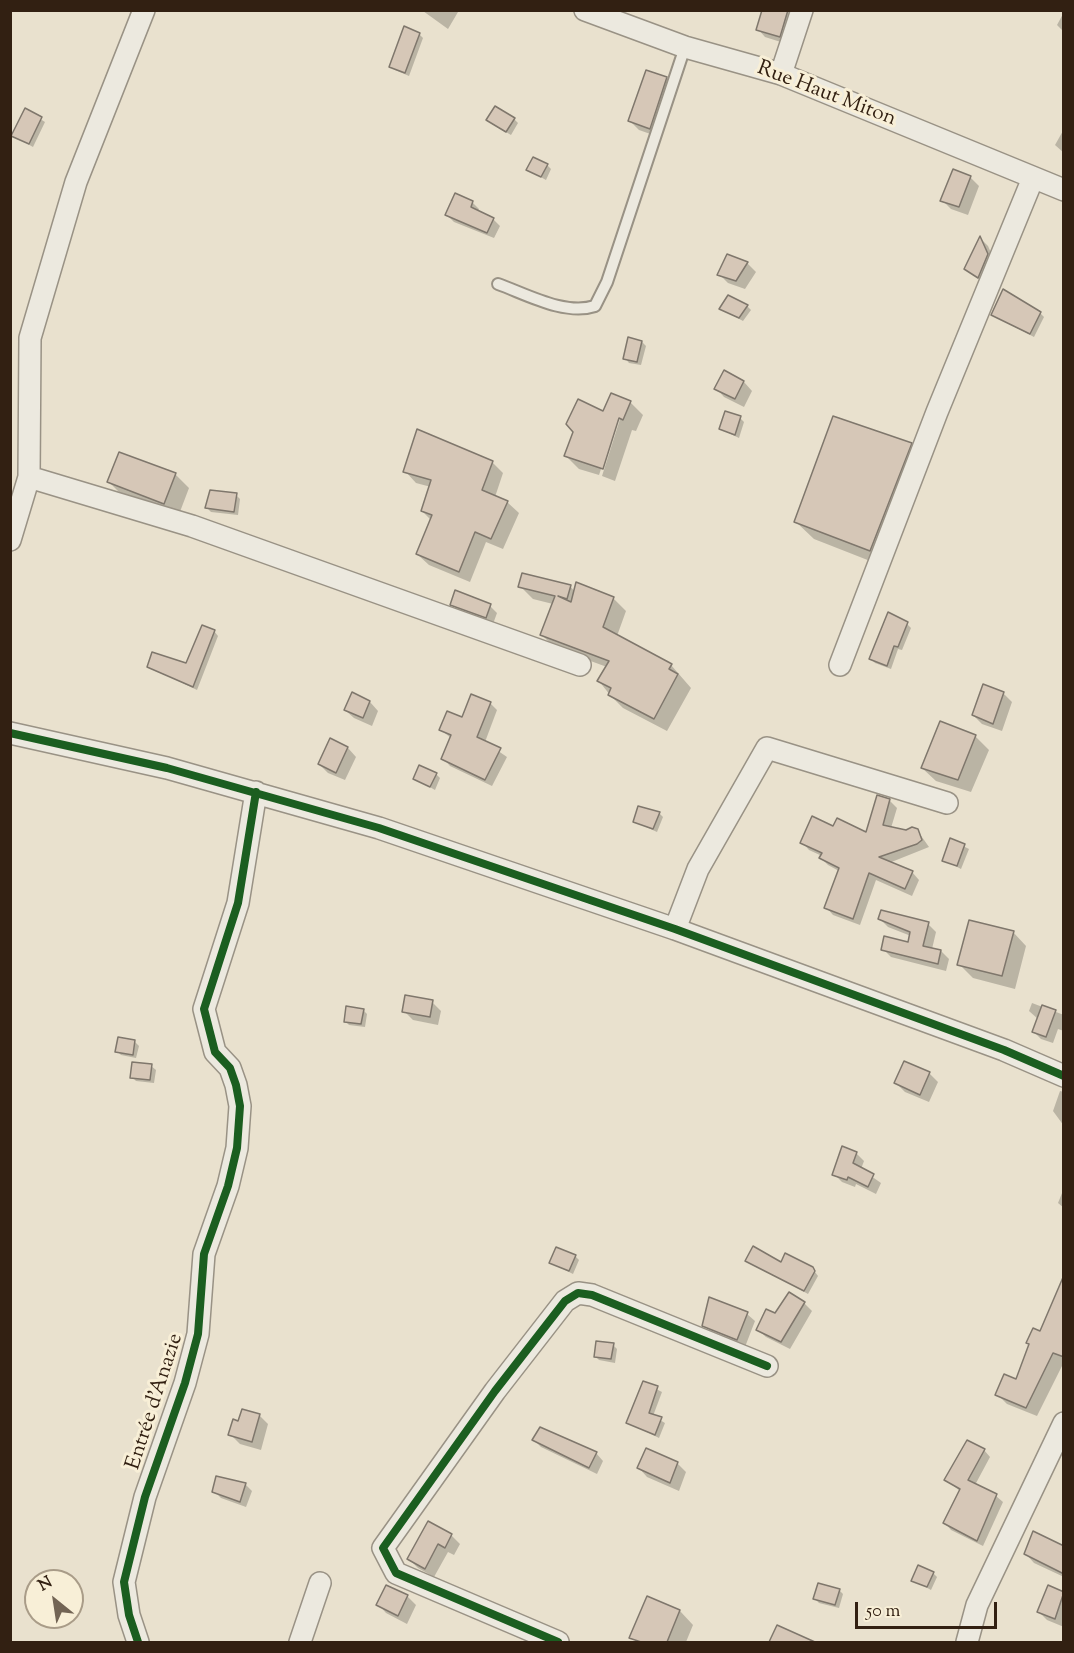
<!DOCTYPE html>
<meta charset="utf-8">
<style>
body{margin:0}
#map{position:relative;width:1074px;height:1653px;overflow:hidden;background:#e9e1ce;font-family:"Sorts Mill Goudy",serif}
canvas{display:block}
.frame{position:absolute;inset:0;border:12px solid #322012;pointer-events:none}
.north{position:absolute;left:24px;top:1569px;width:60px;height:60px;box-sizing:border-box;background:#f8efd7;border:2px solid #a99c88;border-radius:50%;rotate:330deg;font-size:16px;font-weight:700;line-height:24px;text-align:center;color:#322012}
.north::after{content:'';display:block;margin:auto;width:21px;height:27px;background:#726454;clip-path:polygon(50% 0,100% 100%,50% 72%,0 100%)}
.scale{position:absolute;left:855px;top:1602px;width:142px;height:27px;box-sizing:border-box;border:3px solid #322012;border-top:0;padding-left:8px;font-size:18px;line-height:21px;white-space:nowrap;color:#322012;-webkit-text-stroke:4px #f8efd7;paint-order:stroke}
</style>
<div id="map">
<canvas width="1074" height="1653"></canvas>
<div class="frame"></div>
<div class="north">N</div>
<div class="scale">50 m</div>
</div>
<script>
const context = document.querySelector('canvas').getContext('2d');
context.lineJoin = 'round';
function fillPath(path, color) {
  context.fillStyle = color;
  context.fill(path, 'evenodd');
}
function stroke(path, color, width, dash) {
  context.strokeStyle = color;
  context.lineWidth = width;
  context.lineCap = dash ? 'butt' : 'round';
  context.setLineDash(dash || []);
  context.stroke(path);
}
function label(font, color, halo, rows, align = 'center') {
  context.font = font + ' "Sorts Mill Goudy",serif';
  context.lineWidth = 6;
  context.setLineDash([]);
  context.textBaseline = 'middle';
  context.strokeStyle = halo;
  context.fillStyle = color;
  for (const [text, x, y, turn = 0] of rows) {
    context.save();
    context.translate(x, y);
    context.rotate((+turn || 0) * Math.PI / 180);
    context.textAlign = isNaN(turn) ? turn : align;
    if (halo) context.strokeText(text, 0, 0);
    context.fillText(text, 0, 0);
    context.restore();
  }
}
const shadow = new Path2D(`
 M457,10L458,12L448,29L423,11Z
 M763,10H800L787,44L765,37L758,29Z
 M1064,12V32L1057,25Z
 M419,34L423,38L409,76L395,70L391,66Z
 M666,78L675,87L659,137L639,130L630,121Z
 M26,110L45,122L33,147L12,135Z
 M514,119L518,123L511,135L492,124Z
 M1064,129V153L1055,145Z
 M547,165L551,169L546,180L528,170Z
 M970,177L979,186L968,215L951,209L942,200Z
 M472,202L479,209L478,212L493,219L500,226L494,238L454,222L447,215Z
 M980,238L988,246L996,264L987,286L966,269Z
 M727,256L748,264L756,272L745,289L728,283L719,274Z
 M747,306L751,310L743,321L721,309Z
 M1040,313L1044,317L1034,337L992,315Z
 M642,342L646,346L641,365L629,363L625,358Z
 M744,382L752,391L744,407L724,397L716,388Z
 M630,402L643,415L636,431L632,430L615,481L602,476L621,416L617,421L599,475L579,469L566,456L604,413Z
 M740,418L744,422L739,438L720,429Z
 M911,444L929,462L888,568L814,539L795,521Z
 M492,462L503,473L495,497L507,502L519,513L503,549L486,542L470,582L429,565L417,554L431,520L422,511L431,487L416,483L405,471Z
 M175,474L189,488L178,517L123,496L109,482Z
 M236,495L240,499L238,515L211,512L207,508Z
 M520,586H570L575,592L613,598L626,611L617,636L671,665L691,688L667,731L623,708L610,695L599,681L607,667L555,648L542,635L553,604L533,599Z
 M456,592L490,606L497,613L493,624L459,612L452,604Z
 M907,624L911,628L902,650L898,649L891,669L875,663L871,659Z
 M214,631L218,636L197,690L149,667L187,665Z
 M1003,693L1012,702L1002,731L982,724L973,715Z
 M370,702L378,711L372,726L354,718L345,710Z
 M490,703L497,710L485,742L507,757L492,786L450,766L443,758L451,738L441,730Z
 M975,736L989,750L971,792L936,781L922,768Z
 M348,748L356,757L345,780L328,773L319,764Z
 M436,774L440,778L435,790L414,778Z
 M889,800L897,808L891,828L906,832L917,830L929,847L889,863L912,872L919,880L912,896L876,880L860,925L833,915L826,907L839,871L828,865L821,858L822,856L809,850L802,842L834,828L867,834Z
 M659,813L663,817L657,832L635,822Z
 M951,840L969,849L961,869L944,860Z
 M880,919L928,924L936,932L932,949L941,951L949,959L946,971L891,957L883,949L909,943L911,936L888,927Z
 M1013,932L1026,946L1015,989L973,978L959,964Z
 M432,1002L441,1011L438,1025L413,1020L404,1011Z
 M1032,1003L1064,1015V1031L1058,1029L1053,1043L1041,1039L1034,1032L1038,1019L1029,1011Z
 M363,1010L367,1014L365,1027L349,1025L345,1021Z
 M135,1042L139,1046L136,1058L121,1055L117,1051Z
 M151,1066L156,1070L154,1083L136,1081L132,1077Z
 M929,1073L938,1082L929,1102L905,1092L896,1083Z
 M1060,1091L1064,1092V1126L1053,1111Z
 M856,1153L864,1161L861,1169L881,1183L876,1194L856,1184L855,1187L842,1182L834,1174Z
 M1064,1188V1208L1058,1203Z
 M575,1256L579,1260L573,1274L551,1263Z
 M747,1260L812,1268L818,1276L808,1294Z
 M1064,1280V1362L1037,1416L1007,1404L997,1394L1016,1381Z
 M710,1299L747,1314L755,1321L745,1347L712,1333L704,1325Z
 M804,1303L812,1311L790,1349L766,1337L758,1330L775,1315Z
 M613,1345L617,1349L615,1363L599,1360L595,1356Z
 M644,1383L662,1392L653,1416L665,1423L659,1438L627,1422Z
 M259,1415L268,1424L261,1450L240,1444L231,1435L239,1423Z
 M534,1440L596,1453L603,1461L597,1474L541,1447Z
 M984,1450L990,1457L975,1485L996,1496L1003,1502L983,1546L951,1530L945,1523L960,1491L946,1480Z
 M677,1463L686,1472L679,1491L647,1477L639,1468Z
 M218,1478L246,1485L252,1491L246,1507L221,1498L214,1491Z
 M451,1535L460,1544L454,1555L448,1552L434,1577L418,1568L409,1559Z
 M1064,1548V1577L1034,1563L1026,1554Z
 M933,1573L937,1577L931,1590L913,1580Z
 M839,1590L843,1594L839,1608L819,1603L815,1599Z
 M1064,1593V1627L1047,1620L1039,1612Z
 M407,1596L416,1605L407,1624L386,1613L378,1604Z
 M648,1598L680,1611L693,1625L686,1642H640L637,1640Z`);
const building = new Path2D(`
 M762,10H788L780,37L756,30Z
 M404,26L420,33L405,73L389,67Z
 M646,70L667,77L650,129L628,121Z
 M495,106L515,118L506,132L486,120Z
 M25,108L42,117L29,144L11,136Z
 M533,157L548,164L541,177L526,170Z
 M953,169L971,176L959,207L940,201Z
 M455,193L473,201L471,207L494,218L487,233L445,215Z
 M980,236L988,254L978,278L964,269Z
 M727,254L748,262L736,281L717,275Z
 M1003,289L1041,312L1030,334L991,315Z
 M728,295L748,305L739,318L719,309Z
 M628,337L642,341L637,362L623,359Z
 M724,370L744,381L735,399L714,389Z
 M611,393L631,401L623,420L619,418L603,469L564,456L573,432L566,424L578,399L603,411Z
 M725,411L741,416L735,435L719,429Z
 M833,416L912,443L870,551L794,522Z
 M417,429L493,461L482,490L508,501L491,539L475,532L459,572L416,554L432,515L421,511L431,480L403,472Z
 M119,452L176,473L164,504L107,482Z
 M210,490L237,493L234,512L205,508Z
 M522,573L571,585L567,599L558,596L571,602L576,582L614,597L603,627L672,664L669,669L678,674L654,719L608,695L611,688L597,681L609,661L540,635L555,596L518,587Z
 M455,590L491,604L486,618L450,605Z
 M888,612L908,622L898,647L894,646L887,666L869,659Z
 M202,625L215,630L193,687L147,667L152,652L186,663Z
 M983,684L1004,692L993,724L972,715Z
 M352,692L370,701L363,718L344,710Z
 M471,694L491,702L477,737L501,748L485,780L441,759L451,735L439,730L447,711L462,717Z
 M940,721L976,735L958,780L921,768Z
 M330,738L348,747L336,773L318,764Z
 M419,765L437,773L430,787L413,779Z
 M877,795L890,799L883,825L906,830L912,827L918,829L922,840L917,844L879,857L913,871L905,889L869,873L853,919L824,908L839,868L819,858L822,853L800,843L812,816L833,826L837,818L866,832Z
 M638,806L660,812L653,829L633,822Z
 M950,838L965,844L957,866L942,861Z
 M881,910L929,922L923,946L941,950L938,964L881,950L884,936L908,942L910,932L878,919Z
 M969,920L1014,931L1002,976L957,965Z
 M405,995L433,1000L430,1017L402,1012Z
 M1042,1005L1056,1010L1046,1037L1032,1032Z
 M346,1006L364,1009L361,1024L344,1022Z
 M118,1037L135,1040L133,1055L115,1052Z
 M904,1061L930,1072L920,1095L894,1083Z
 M132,1062L152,1064L150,1080L130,1078Z
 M842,1146L857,1152L853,1163L874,1174L868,1187L848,1177L847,1180L832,1175Z
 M753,1246L781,1262L785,1253L813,1267L815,1271L804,1291L745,1261Z
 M556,1247L576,1255L569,1271L549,1263Z
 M1064,1275V1357L1053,1353L1026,1408L995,1395L1004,1374L1016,1379L1029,1344L1026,1343L1033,1328L1040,1331Z
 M789,1292L805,1302L781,1342L756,1330L766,1309L775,1313Z
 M709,1297L748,1312L737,1340L702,1326Z
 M596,1341L614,1343L611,1359L594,1357Z
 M643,1381L658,1386L649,1413L662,1417L655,1435L626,1423Z
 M242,1409L260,1414L252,1442L228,1435L233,1419L238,1421Z
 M540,1427L597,1452L589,1468L532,1440Z
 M967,1440L985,1449L968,1480L997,1494L977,1541L943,1523L960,1489L944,1480Z
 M646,1448L678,1462L670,1483L637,1468Z
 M216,1476L246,1483L240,1502L212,1492Z
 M428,1521L452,1534L445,1548L438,1544L425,1569L407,1559Z
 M1033,1531L1064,1546V1574L1024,1554Z
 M918,1565L934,1572L927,1587L911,1581Z
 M818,1583L840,1589L835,1605L813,1599Z
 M386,1585L408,1595L398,1616L376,1605Z
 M1048,1585L1064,1592L1055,1619L1037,1612Z
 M647,1596L680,1610L667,1642H641L629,1638Z
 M777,1625L815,1642H769Z`);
const service = new Path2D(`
 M498,284C526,294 565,316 595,306L607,282L685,47`);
const minor = new Path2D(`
 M585,10L685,47L781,74L1064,190
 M781,74L802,10
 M29,477L192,526L580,665
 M10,540L29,477L30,338L76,182L144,10
 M840,665L937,412L1033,178
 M10,733L167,768L379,828L675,929L1004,1050L1064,1076
 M675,929L698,869L767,748L947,803
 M138,1642L129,1615L124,1582L145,1497L185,1383L198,1334L204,1254L228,1186L237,1148L240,1106L236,1085L230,1068L215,1052L204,1009L238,903L256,792
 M300,1642L320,1583
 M558,1642L396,1573L383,1548L495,1391L565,1301L578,1293L592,1295L767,1366
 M967,1642L977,1605L1064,1423`);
const cycleway = new Path2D(`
 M10,733L167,768L379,828L675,929L1004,1050L1064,1076
 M138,1642L129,1615L124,1582L145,1497L185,1383L198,1334L204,1254L228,1186L237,1148L240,1106L236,1085L230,1068L215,1052L204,1009L238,903L256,792
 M558,1642L396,1573L383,1548L495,1391L565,1301L578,1293L592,1295L767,1366`);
const streetNames = [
 ["Rue Haut Miton",826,95,21],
 ["Entrée d'Anazie",156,1402,-72]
];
fillPath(shadow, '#0003');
fillPath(building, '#d6c7b7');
stroke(building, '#7f776c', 1.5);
stroke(service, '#999285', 14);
stroke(minor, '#999285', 24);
stroke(service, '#ece9df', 10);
stroke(minor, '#ece9df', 21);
stroke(cycleway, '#1b5e20', 8);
label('21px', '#322012', '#f8efd7', streetNames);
</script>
